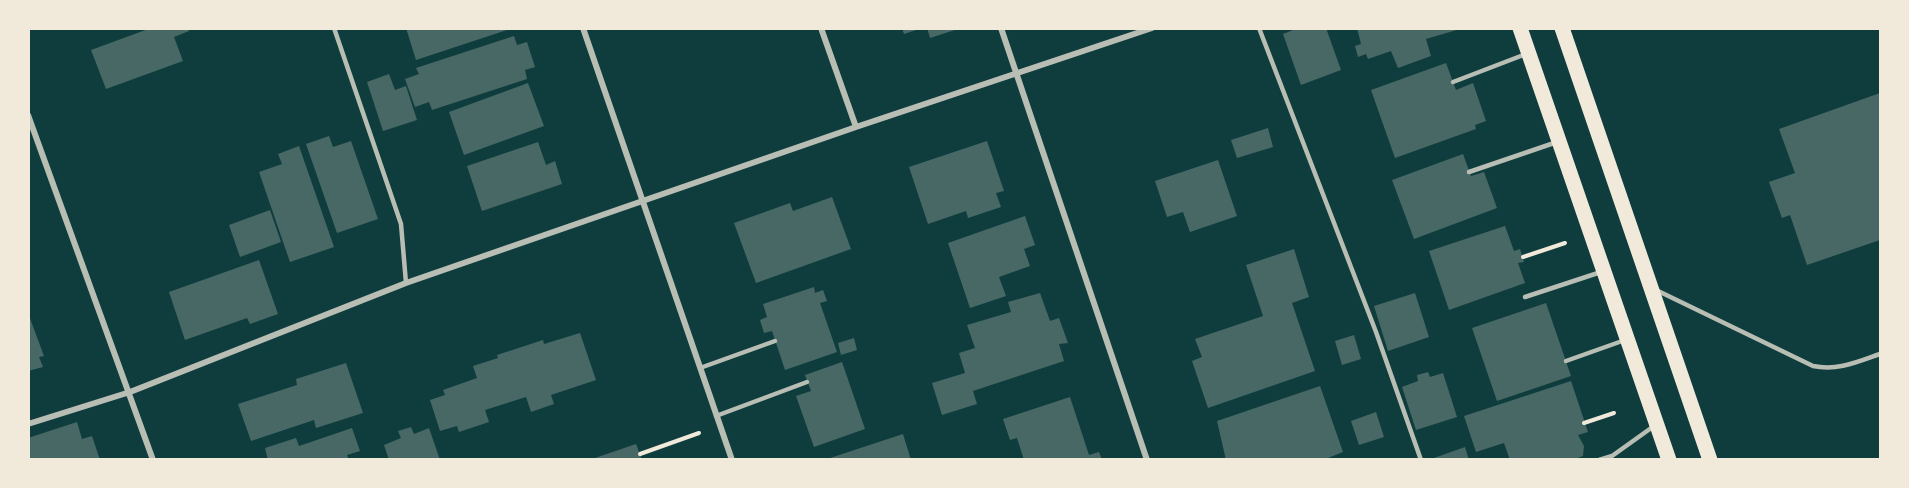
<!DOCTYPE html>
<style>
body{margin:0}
#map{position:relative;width:1909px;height:488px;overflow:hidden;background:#0f3d3e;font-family:Commissioner,sans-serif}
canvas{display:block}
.frame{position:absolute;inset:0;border:30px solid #f1e9da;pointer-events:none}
</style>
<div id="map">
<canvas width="1909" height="488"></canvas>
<div class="frame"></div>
</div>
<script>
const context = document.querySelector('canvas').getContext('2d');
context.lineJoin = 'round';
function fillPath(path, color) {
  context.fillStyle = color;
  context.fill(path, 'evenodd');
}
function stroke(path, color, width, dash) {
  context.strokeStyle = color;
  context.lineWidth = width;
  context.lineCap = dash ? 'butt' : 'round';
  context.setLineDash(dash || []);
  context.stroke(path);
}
const building = new Path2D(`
 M151,28H188L189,31L174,37L183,61L106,89L91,50Z
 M406,28H510V29L416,60Z
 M902,28H919V29L904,34Z
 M927,28H958V29L930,38Z
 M1298,28H1326L1341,70L1301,85L1283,34Z
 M1357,28H1460V29L1426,39L1431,56L1398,68L1391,51L1368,59L1366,54L1358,57L1355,46L1361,44Z
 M514,36L517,45L527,42L535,67L525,70L527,79L432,110L429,102L415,107L405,79L419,74L416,68Z
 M1446,63L1456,90L1473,83L1486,121L1475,125L1476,129L1395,158L1371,90Z
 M389,74L395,90L406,86L417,120L383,131L367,82Z
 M528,83L544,126L464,155L449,112Z
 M1880,93V240L1807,265L1790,215L1782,218L1769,182L1795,173L1779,129Z
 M1268,128L1273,147L1237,158L1231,140Z
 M329,136L333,147L351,141L378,219L337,233L306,144Z
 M987,141L1004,191L996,193L1001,207L968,218L966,211L928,224L909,167Z
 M538,142L546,165L555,161L562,184L482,211L467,166Z
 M299,146L334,247L290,262L259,172L282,164L278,154Z
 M1463,154L1471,176L1484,172L1497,208L1414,239L1392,180Z
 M1218,160L1237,216L1190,232L1183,212L1167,217L1155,181Z
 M832,197L851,249L756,283L734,223L790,203L793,211Z
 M270,210L281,242L240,257L229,225Z
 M1025,216L1035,245L1024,249L1030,266L999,277L1006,296L970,308L948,243Z
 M1505,226L1514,251L1520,249L1524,262L1518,263L1525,283L1449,310L1429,251Z
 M1294,249L1309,297L1292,303L1315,371L1208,408L1192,361L1202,357L1195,339L1263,316L1246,265Z
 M259,260L278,314L250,324L247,318L185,340L169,292Z
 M814,287L815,293L823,290L827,301L820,303L837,352L785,370L772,331L764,333L760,320L767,317L763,304Z
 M1040,293L1050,321L1059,318L1068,343L1059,344L1064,361L973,391L977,404L942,415L932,383L965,373L959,353L975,348L967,325L1011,312L1008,302Z
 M1415,293L1429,337L1388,351L1374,306Z
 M1546,303L1571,376L1497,401L1472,328Z
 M28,313L44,356L39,357L43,367L28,371Z
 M580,333L596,380L551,395L554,404L531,412L526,397L485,410L489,422L459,432L457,426L440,431L430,400L445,395L443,390L477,378L473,366L498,358L497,355L543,340L544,344Z
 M1354,335L1361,359L1342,365L1335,341Z
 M854,338L857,350L841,355L838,343Z
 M842,362L865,429L814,447L796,396L811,391L805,375Z
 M346,363L363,413L316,428L314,420L251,441L238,404L297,385L296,379Z
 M1428,372L1430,377L1443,373L1457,417L1416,430L1402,387L1418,381L1417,375Z
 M1571,381L1588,432L1578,435L1584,446L1583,456L1572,460H1510L1504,443L1476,452L1464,416Z
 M1320,386L1343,452L1323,460H1226L1217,421Z
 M1070,397L1089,455L1099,452L1102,460H1024L1017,438L1010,440L1003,419Z
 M1376,412L1384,437L1359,445L1351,421Z
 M77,422L82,439L92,436L100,460H28V438Z
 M411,427L414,434L429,428L440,460H389L384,445L401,438L398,431Z
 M352,428L360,451L347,455L349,460H268L265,448L296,438L299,446Z
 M903,434L911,460H827V459Z
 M636,444L642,460H592V459Z
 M1465,447L1469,460H1431V459Z`);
const path = new Path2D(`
 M1523,257L1565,243
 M1584,423L1614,413
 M640,454L699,433`);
const service = new Path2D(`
 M334,28L401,224L406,283
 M1259,28L1376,332L1421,460
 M1453,82L1526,54
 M1469,172L1557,142
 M1656,290L1813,366C1838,371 1857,362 1880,354
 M1525,297L1601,272
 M1566,361L1625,340
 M700,368L775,341
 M716,416L807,382
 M1599,460L1612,456L1654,426`);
const minor = new Path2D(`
 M583,28L732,460
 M821,28L856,127
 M1001,28L1147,460
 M28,115L153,460
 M28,424L130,392L406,283L856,127L1152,28`);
const primary = new Path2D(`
 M1520,28L1669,460
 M1562,28L1710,460`);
fillPath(building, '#486865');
stroke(path, '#f1e9da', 4);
stroke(service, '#b8beb3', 4.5);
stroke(minor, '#b8beb3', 6);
stroke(primary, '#f1e9da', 15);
</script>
